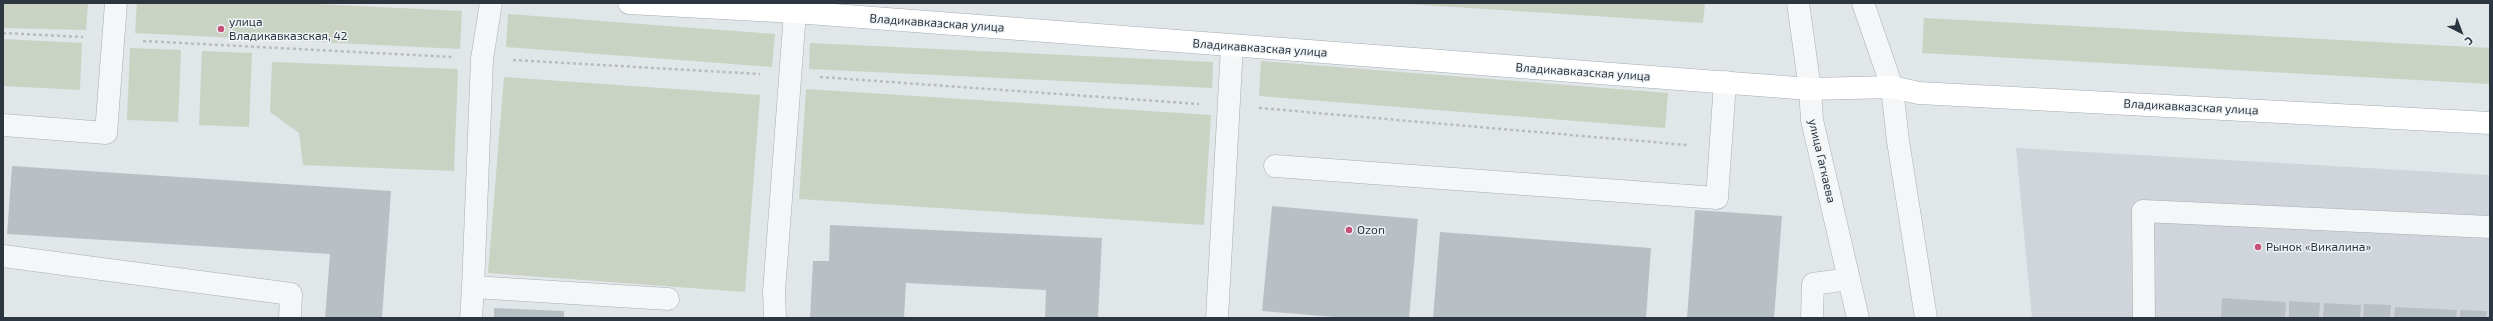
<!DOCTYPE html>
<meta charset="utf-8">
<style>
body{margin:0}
#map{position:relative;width:2493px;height:321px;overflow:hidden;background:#e1e6e9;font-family:"Exo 2",sans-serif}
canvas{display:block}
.frame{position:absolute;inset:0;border:4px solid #2b3640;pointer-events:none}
.north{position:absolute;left:2441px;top:12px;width:40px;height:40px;-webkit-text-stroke:3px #f1f4f6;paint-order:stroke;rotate:138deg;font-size:11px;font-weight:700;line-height:16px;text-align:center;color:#2b3640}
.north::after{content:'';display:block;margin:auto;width:14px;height:18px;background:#2b3640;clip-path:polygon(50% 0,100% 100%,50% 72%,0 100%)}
</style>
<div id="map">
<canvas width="2493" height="321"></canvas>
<div class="frame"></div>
<div class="north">С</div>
</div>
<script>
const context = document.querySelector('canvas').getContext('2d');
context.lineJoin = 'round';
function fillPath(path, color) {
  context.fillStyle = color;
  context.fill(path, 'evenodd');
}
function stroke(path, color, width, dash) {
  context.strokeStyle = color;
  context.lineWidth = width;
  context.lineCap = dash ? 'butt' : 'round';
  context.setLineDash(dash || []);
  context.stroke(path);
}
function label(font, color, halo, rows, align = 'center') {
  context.font = font + ' "Exo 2",sans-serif';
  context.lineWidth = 3;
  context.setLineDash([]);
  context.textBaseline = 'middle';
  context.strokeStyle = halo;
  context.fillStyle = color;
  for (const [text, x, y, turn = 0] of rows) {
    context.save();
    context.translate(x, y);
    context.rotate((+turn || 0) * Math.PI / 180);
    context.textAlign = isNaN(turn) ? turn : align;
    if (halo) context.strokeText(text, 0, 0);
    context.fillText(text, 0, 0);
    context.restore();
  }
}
const built = new Path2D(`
 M2016,148L2490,175V318H2032Z`);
const green = new Path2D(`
 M3,3H88L86,30L3,28Z
 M137,3H296L462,11L460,49L135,33Z
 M1392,3H1705L1703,23Z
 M508,14L775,34L772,67L506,47Z
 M1924,18L2490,48V84L1922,53Z
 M3,39L82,43L80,90L3,86Z
 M810,43L1213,62L1212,88L809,69Z
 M130,48L181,50L178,122L127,120Z
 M202,51L252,53L249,127L199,125Z
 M1261,61L1668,93L1665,128L1259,96Z
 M272,62L458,69L454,171L303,165L299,133L270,112Z
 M504,77L760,95L745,292L488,273Z
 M806,89L1211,115L1204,225L799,199Z`);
const building = new Path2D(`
 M12,166L391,191L382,318H325L330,254L7,234Z
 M1272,206L1418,219L1409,318H1346L1262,311Z
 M1695,210L1782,216L1774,318H1687Z
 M830,225L1102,238L1098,318H1045L1046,290L906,283L904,318H810L813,261H829Z
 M1440,232L1651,248L1646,318H1433Z
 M2222,298L2286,302L2285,318H2221Z
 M2289,301L2320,303L2319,318H2289Z
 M2324,303L2361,305L2360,318H2323Z
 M2364,304L2391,305L2390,318H2363Z
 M2395,307L2457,310L2456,318H2394Z
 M494,308L564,311V318H494Z
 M2460,310L2487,311L2486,318H2460Z`);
const path = new Path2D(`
 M3,33L83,37
 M143,41L452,57
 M513,60L760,74
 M820,77L1199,104
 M1259,108L1687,145`);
const minor = new Path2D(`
 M491,3L482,59L473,287L668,299
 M1798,3L1810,89L1812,120L1858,318
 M1863,3L1892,87L1898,141L1926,318
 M3,125L106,133L116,3
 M1275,166L1717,198L1725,82
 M3,256L291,294L290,318
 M471,318L473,287
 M775,318L774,292L795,12
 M1217,318L1232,46
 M1812,318L1813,284L1849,279
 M2144,318L2143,211L2490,227`);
const major = new Path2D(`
 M629,3L795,12L1810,89L1892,87L1919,93L2490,123`);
const markers = [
 [221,29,4,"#c55078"],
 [1349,230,4,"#c55078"],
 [2258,247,4,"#c55078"]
];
const poiNames = [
 ["улица",229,22],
 ["Владикавказская, 42",229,36],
 ["Ozon",1357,230],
 ["Рынок «Викалина»",2266,247]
];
const streetNames = [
 ["Владикавказская улица",937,23,4],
 ["Владикавказская улица",1260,48,4],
 ["Владикавказская улица",1583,72,4],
 ["Владикавказская улица",2191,107,3],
 ["улица Гагкаева",1822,161,77]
];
fillPath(built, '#d0d5db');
fillPath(green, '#cad2c3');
fillPath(building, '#b9c0c5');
stroke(minor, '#a7aeb3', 23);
stroke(major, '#a2acb4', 23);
stroke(path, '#b8bcc0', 2.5, [3, 3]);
stroke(minor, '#f4f6f7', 22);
stroke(major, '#fff', 22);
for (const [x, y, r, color] of markers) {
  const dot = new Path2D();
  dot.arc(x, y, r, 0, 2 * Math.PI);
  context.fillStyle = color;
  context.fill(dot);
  stroke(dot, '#f1f4f6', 1.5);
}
label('12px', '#2b3640', '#f1f4f6', poiNames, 'left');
label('12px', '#2b3640', '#f1f4f6', streetNames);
</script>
